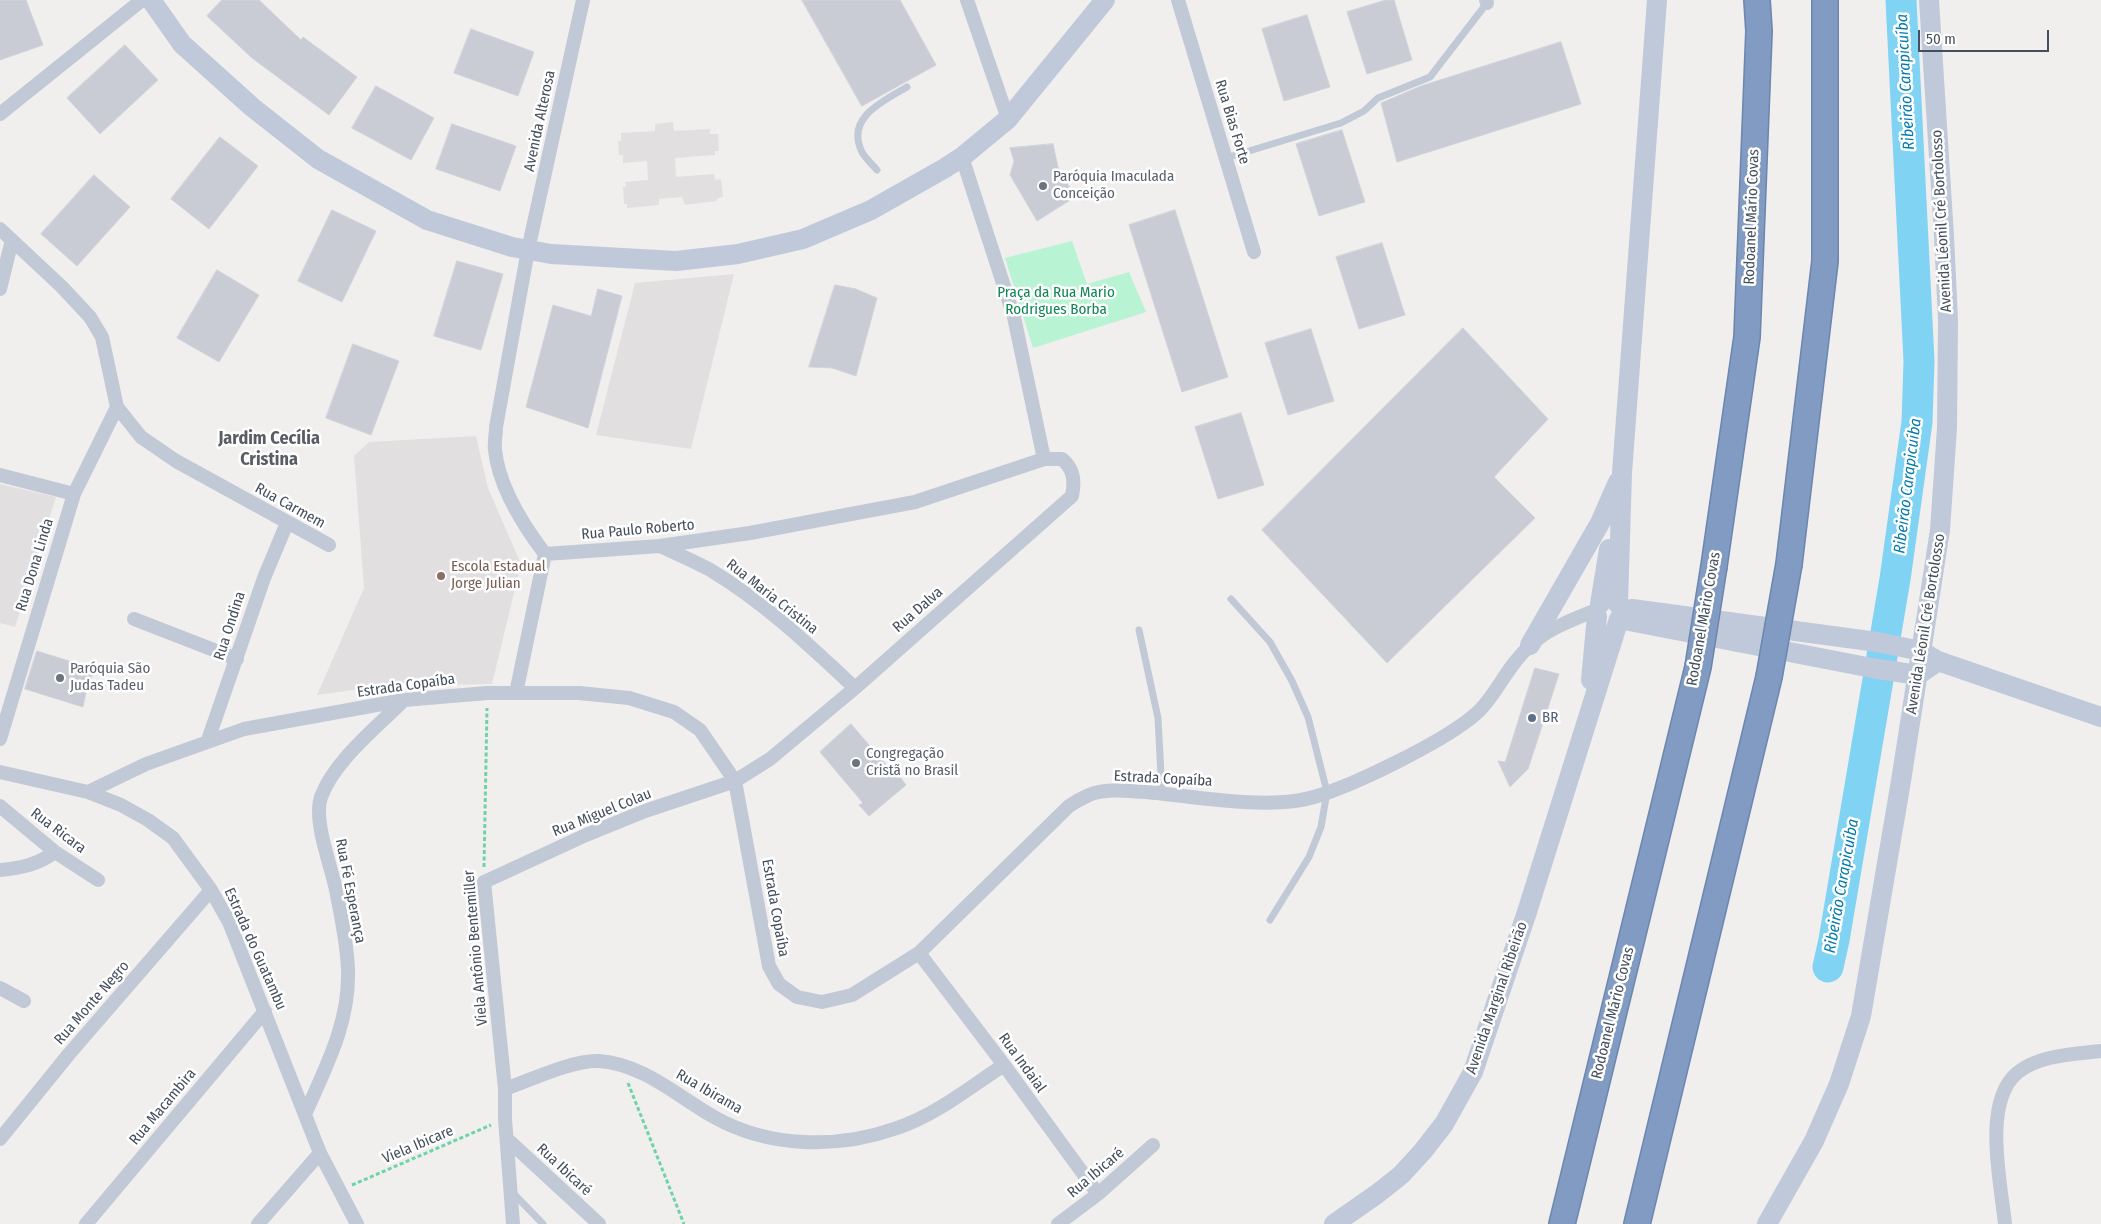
<!DOCTYPE html>
<meta charset="utf-8">
<style>
body{margin:0}
#map{position:relative;width:2101px;height:1224px;overflow:hidden;background:#f1eeee;font-family:"Fira Sans Condensed",sans-serif}
canvas{display:block}
.scale{position:absolute;left:1918px;top:30px;width:131px;height:22px;box-sizing:border-box;border:2px solid #444f5d;border-top:0;padding-left:6px;font-size:15px;line-height:18px;white-space:nowrap;color:#444f5d;-webkit-text-stroke:4px #fff;paint-order:stroke}
</style>
<div id="map">
<canvas width="2101" height="1224"></canvas>
<div class="scale">50 m</div>
</div>
<script>
const context = document.querySelector('canvas').getContext('2d');
context.lineJoin = 'round';
function fillPath(path, color) {
  context.fillStyle = color;
  context.fill(path, 'evenodd');
}
function stroke(path, color, width, dash) {
  context.strokeStyle = color;
  context.lineWidth = width;
  context.lineCap = dash ? 'butt' : 'round';
  context.setLineDash(dash || []);
  context.stroke(path);
}
function label(font, color, halo, rows, align = 'center') {
  context.font = font + ' "Fira Sans Condensed",sans-serif';
  context.lineWidth = 5;
  context.setLineDash([]);
  context.textBaseline = 'middle';
  context.strokeStyle = halo;
  context.fillStyle = color;
  for (const [text, x, y, turn = 0] of rows) {
    context.save();
    context.translate(x, y);
    context.rotate((+turn || 0) * Math.PI / 180);
    context.textAlign = isNaN(turn) ? turn : align;
    if (halo) context.strokeText(text, 0, 0);
    context.fillText(text, 0, 0);
    context.restore();
  }
}
const education = new Path2D(`
 M673,122L674,131L710,129V134H718L719,151H715V155L675,158L676,177L714,174L715,180L721,179L723,197L718,198L716,201L685,205L682,197L659,199V205L627,208V204H624L623,187H626L625,182L648,180L647,161L623,163V155H619L618,141H621V133L655,131V124Z
 M734,274L691,449L596,435L635,283Z
 M476,436L488,488L521,564L492,684L436,685L430,679L317,695L364,588L354,456L369,442Z
 M0,484L56,497L15,627L0,623Z`);
const green = new Path2D(`
 M1072,241L1087,284L1129,272L1146,312L1033,348L1005,258Z`);
const river = new Path2D(`
 M1828,967L1834,940L1895,579L1917,422L1919,361L1901,0`);
const building = new Path2D(`
 M0,0H26L43,45L0,60Z
 M222,0H259L301,40L303,37L357,77L329,115L252,58L207,16Z
 M802,0H900L936,65L862,106Z
 M1386,0H1394L1412,60L1367,74L1347,12Z
 M1307,15L1330,87L1284,101L1262,29Z
 M471,29L534,52L518,96L454,73Z
 M1561,42L1581,104L1397,162L1381,103L1421,86Z
 M125,45L158,80L100,134L67,98Z
 M376,86L434,118L411,160L352,128Z
 M452,124L516,146L500,191L436,169Z
 M1342,130L1365,202L1319,216L1296,144Z
 M220,137L258,166L209,229L171,199Z
 M1053,144L1058,167L1075,197L1037,221L1010,175L1014,161L1010,148Z
 M94,175L130,207L77,266L41,234Z
 M332,210L376,231L342,302L298,281Z
 M1175,210L1228,377L1182,392L1129,225Z
 M1382,243L1405,315L1359,329L1336,257Z
 M457,261L503,274L481,350L434,336Z
 M217,270L259,295L219,362L177,338Z
 M835,285L856,289L877,298L856,376L832,368L809,367Z
 M598,289L622,296L588,428L526,407L553,305L591,316Z
 M1463,328L1548,419L1494,477L1535,518L1387,663L1262,530Z
 M1311,329L1334,401L1288,415L1265,343Z
 M353,344L399,361L371,435L326,418Z
 M1241,413L1264,485L1218,499L1195,427Z
 M37,651L95,669L87,687L83,707L25,689Z
 M1535,668L1559,674L1528,769L1510,787L1498,761L1505,762Z
 M851,724L895,775L898,774L906,785L869,816L859,805L863,803L820,752Z`);
const path = new Path2D(`
 M484,867L487,708
 M628,1083L684,1224
 M352,1185L491,1125`);
const lane = new Path2D(`
 M1226,158L1341,123L1364,111L1378,98L1430,77L1487,3
 M877,170C872,164 865,158 862,152C845,118 883,101 907,87
 M1231,599L1270,642L1292,681L1308,717L1327,792L1321,827L1309,857L1270,920
 M1139,630L1158,718L1162,794
 M513,1193L543,1224`);
const street = new Path2D(`
 M967,0L1008,119
 M1178,0L1254,252
 M1486,0L1487,3
 M0,114L142,0
 M962,157L1014,317L1044,459
 M0,229L62,287L90,317L102,337L117,407L141,437L176,461L329,545
 M0,289L12,240
 M0,475L74,494
 M660,546C677,554 696,562 712,571C765,603 810,646 855,688
 M545,554C523,525 499,488 495,450C494,443 496,435 496,427L528,250L583,0
 M134,619L237,659
 M516,693L545,554
 M0,739L74,494L117,407
 M208,740L264,578L287,523
 M0,772L88,792L121,805L148,820L173,838L211,890L229,922L320,1153L357,1224
 M88,792L146,764L244,729L404,700L487,693H579L629,698L674,712L700,730L735,781L769,966L779,984L797,997L822,1002L852,995L919,953L1069,806C1075,802 1082,798 1089,795C1106,788 1127,791 1145,792C1193,796 1254,808 1301,800C1341,793 1450,739 1479,711C1494,696 1502,678 1515,662C1539,631 1562,624 1596,610
 M0,806L55,852L98,880
 M0,870C21,868 37,865 55,852
 M919,953L1004,1065L1098,1194
 M0,988L24,1001
 M505,1089C531,1080 572,1060 599,1061C643,1064 677,1096 714,1117C769,1148 838,1149 897,1128C936,1115 970,1087 1004,1065
 M306,1112C327,1065 350,1021 348,969C347,943 341,915 336,890C331,865 313,821 321,797C334,761 377,727 404,700
 M0,1139L69,1054L211,890
 M508,1140L599,1224
 M86,1224L265,1011
 M258,1224L320,1153
 M513,1224L505,1119V1089L484,882L586,835L645,811L735,781L770,759L855,688L1072,496C1075,481 1074,469 1062,459H1044L915,502L750,533L660,546L545,554
 M1058,1224L1098,1194L1153,1145
 M2005,1224C2001,1183 1982,1103 2017,1073C2038,1055 2075,1054 2101,1051`);
const secondary = new Path2D(`
 M151,0L182,44L252,107L318,159L427,220L512,247L551,254L676,261L738,254L803,239L871,210L945,168L962,157L1008,119L1105,0
 M1600,604L1609,549
 M1618,604L1622,473L1657,0
 M1632,609L1877,642L1921,651L1938,661L2101,717
 M1530,645L1600,523L1618,482
 M1591,680L1597,616
 M1334,1224L1377,1194L1401,1175L1423,1151L1444,1124L1473,1072L1527,912L1619,619L1872,668L1918,675L1938,661
 M1767,1224L1814,1141L1839,1084L1861,1016L1901,781L1940,530L1947,428L1948,320L1944,236L1929,0`);
const highway = new Path2D(`
 M1789,564L1825,261V0
 M1714,566L1747,337L1759,31L1757,0
 M1562,1224L1698,667
 M1637,1224L1769,677`);
const highwayBridge = new Path2D(`
 M1698,667L1714,566
 M1769,677L1789,564`);
const markers = [
 [1043,186,5,"#6b7280"],
 [441,576,5,"#8d6e63"],
 [60,678,5,"#6b7280"],
 [1532,718,5,"#5c6f8a"],
 [856,763,5,"#6b7280"]
];
const streetNames = [
 ["Avenida Alterosa",540,121,-78],
 ["Rua Bias Forte",1232,122,73],
 ["Rodoanel Mário Covas",1752,217,-88],
 ["Avenida Léonil Cré Bortolosso",1942,221,-93],
 ["Rua Carmem",290,506,29],
 ["Rua Paulo Roberto",638,530,-5],
 ["Rua Dona Linda",35,565,-73],
 ["Rua Maria Cristina",772,597,38],
 ["Rua Dalva",918,610,-41],
 ["Rodoanel Mário Covas",1704,619,-80],
 ["Avenida Léonil Cré Bortolosso",1926,624,-81],
 ["Rua Ondina",230,626,-72],
 ["Estrada Copaíba",406,686,-8],
 ["Estrada Copaíba",1163,779,3],
 ["Rua Miguel Colau",602,813,-22],
 ["Rua Ricara",58,831,37],
 ["Rua Fé Esperança",350,891,79],
 ["Estrada Copaíba",775,908,80],
 ["Viela Antônio Bentemiller",476,948,-95],
 ["Estrada do Guatambu",255,949,66],
 ["Avenida Marginal Ribeirão",1497,998,-71],
 ["Rua Monte Negro",92,1003,-49],
 ["Rodoanel Mário Covas",1613,1013,-76],
 ["Rua Indaial",1022,1063,54],
 ["Rua Ibirama",709,1092,30],
 ["Rua Macambira",163,1107,-50],
 ["Viela Ibicare",418,1145,-23],
 ["Rua Ibicaré",564,1170,43],
 ["Rua Ibicaré",1096,1173,-40]
];
const worshipNames = [
 ["Paróquia Imaculada",1053,177],
 ["Conceição",1053,194],
 ["Paróquia São",70,669],
 ["Judas Tadeu",70,686],
 ["Congregação",866,754],
 ["Cristã no Brasil",866,771]
];
const parkNames = [
 ["Praça da Rua Mario",1056,293],
 ["Rodrigues Borba",1056,310]
];
const educationNames = [
 ["Escola Estadual",451,567],
 ["Jorge Julian",451,584]
];
const serviceNames = [
 ["BR",1542,718]
];
const waterNames = [
 ["Ribeirão Carapicuíba",1906,82,-93],
 ["Ribeirão Carapicuíba",1908,486,-83],
 ["Ribeirão Carapicuíba",1842,886,-80]
];
const quarterNames = [
 ["Jardim Cecília",269,439],
 ["Cristina",269,460]
];
fillPath(education, '#e2dfe0');
fillPath(green, '#b8f3d3');
stroke(river, '#81d3f4', 31);
fillPath(building, '#c9ccd4');
stroke(building, '#d1d3da', 1);
stroke(highway, '#6c86ae', 28);
stroke(path, '#6dd4a9', 3, [4, 2.5]);
stroke(lane, '#c0c9d5', 7);
stroke(street, '#c0c9d5', 14);
stroke(secondary, '#bfc9d9', 20);
stroke(highway, '#819bc2', 25);
stroke(highwayBridge, '#6c86ae', 28, []);
stroke(highwayBridge, '#819bc2', 25);
for (const [x, y, r, color] of markers) {
  const dot = new Path2D();
  dot.arc(x, y, r, 0, 2 * Math.PI);
  context.fillStyle = color;
  context.fill(dot);
  stroke(dot, '#fff', 2);
}
label('15px', '#444f5d', '#fff', streetNames);
label('15px', '#5b616d', '#fff', worshipNames, 'left');
label('15px', '#0e8553', '#fff', parkNames);
label('15px', '#785e54', '#fff', educationNames, 'left');
label('15px', '#4e5e75', '#fff', serviceNames, 'left');
label('italic 16px', '#017aad', '#fff', waterNames);
label('bold 18px', '#5a5e64', '#fff', quarterNames);
</script>
